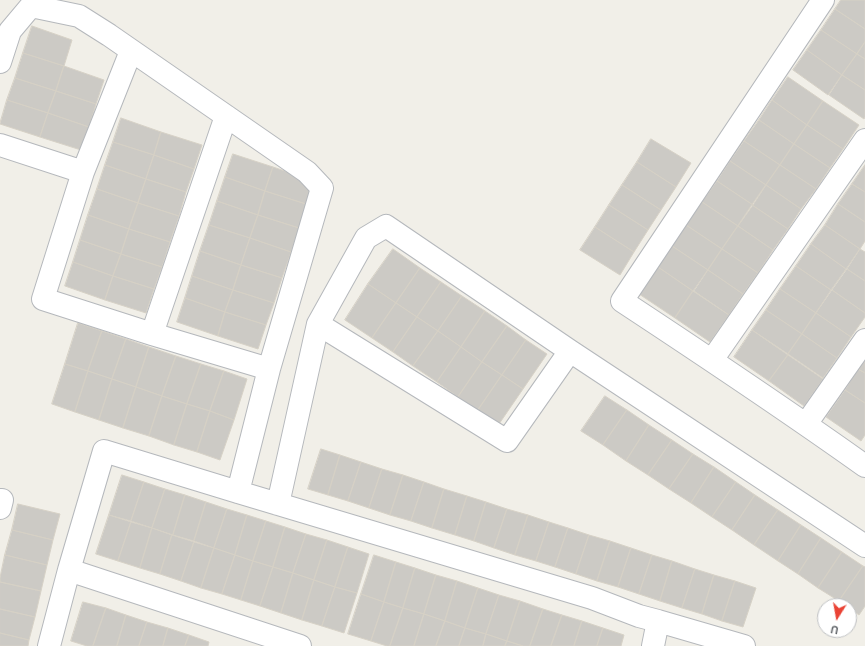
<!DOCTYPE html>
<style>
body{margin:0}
#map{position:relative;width:865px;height:646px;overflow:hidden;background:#f1efe8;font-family:Figtree,sans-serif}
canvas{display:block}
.north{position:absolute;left:817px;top:598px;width:40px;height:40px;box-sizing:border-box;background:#fff;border:1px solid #bfc1c3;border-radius:50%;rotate:191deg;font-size:11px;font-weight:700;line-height:16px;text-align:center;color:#5f6368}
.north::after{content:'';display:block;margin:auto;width:14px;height:18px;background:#ea4335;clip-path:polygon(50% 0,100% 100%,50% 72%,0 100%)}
</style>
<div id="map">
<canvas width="865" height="646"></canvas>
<div class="north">U</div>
</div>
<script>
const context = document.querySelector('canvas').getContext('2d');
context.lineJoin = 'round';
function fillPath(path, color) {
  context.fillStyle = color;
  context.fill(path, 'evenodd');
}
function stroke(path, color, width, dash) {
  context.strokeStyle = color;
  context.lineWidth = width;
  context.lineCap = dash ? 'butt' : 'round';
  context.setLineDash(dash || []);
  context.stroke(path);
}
const building = new Path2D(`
 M841,0H865V29L835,9Z
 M835,9L865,29V42L857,54L821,30Z
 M32,26L72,40L64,66L23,53Z
 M821,30L857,54L842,75L807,50Z
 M865,42V59L857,54Z
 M807,50L842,75L828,95L793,70Z
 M23,53L64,66L56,91L15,78Z
 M857,54L865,59V90L842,75Z
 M64,66L104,80L96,104L56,91Z
 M842,75L865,90V117L864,119L829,95Z
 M788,77L823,101L807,125L772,100Z
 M15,78L56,91L48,113L7,100Z
 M56,91L96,104L89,127L48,113Z
 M7,100L48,113L40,137L0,124Z
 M772,100L807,125L794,144L759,120Z
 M823,101L859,125L843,149L807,125Z
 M48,113L89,127L81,150L40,137Z
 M121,118L161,132L154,155L113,142Z
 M759,120L794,144L780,165L744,141Z
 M807,125L843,149L830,168L794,144Z
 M161,132L202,145L194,169L154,155Z
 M651,139L691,163L676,187L637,162Z
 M744,141L780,165L766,185L730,161Z
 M113,142L154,155L146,179L105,165Z
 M794,144L830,168L816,189L780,165Z
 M233,154L273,167L265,191L225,177Z
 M154,155L194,169L186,192L146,179Z
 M730,161L766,185L753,205L717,181Z
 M637,162L676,187L661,210L622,185Z
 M105,165L146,179L138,203L97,189Z
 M780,165L816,189L801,209L766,185Z
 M865,165V192L852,184Z
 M273,167L314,181L306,204L265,191Z
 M225,177L265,191L258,215L217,201Z
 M146,179L186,192L179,216L138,203Z
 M717,181L753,205L738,226L702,202Z
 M852,184L865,192V222L838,204Z
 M622,185L661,210L648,230L609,205Z
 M766,185L801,209L788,229L752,205Z
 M97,189L138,203L129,229L88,215Z
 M265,191L306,204L299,228L258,215Z
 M217,201L258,215L250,238L209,225Z
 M702,202L738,226L722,249L686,225Z
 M138,203L179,216L170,242L129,229Z
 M838,204L865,222V241L860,249L825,225Z
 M609,205L648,230L634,252L595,227Z
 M752,205L788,229L773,250L738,226Z
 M88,215L129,229L121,254L80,240Z
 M258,215L299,228L291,252L250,238Z
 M209,225L250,238L241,265L200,251Z
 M686,225L722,249L708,270L672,246Z
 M825,225L860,249L846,269L811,244Z
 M738,226L773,250L758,273L722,249Z
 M595,227L634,252L620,275L580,250Z
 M129,229L170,242L162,267L121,254Z
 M250,238L291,252L282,278L241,265Z
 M80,240L121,254L113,276L73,262Z
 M811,244L846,269L831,290L796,266Z
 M672,246L708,270L693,291L658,267Z
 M393,249L420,268L396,303L368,284Z
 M722,249L758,273L743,294L708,270Z
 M860,249L865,252V281L847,269Z
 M200,251L241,265L233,290L192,276Z
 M121,254L162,267L154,289L113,276Z
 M73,262L113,276L105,300L65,286Z
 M241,265L282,278L274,303L233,290Z
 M796,266L831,290L816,313L780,289Z
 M658,267L693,291L675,318L639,294Z
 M420,268L441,282L417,317L396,303Z
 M847,269L865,281V313L832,290Z
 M708,270L743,294L729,315L694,291Z
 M113,276L154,289L146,313L105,300Z
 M192,276L233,290L225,312L185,298Z
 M441,282L462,296L438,331L417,317Z
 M368,284L396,303L372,338L345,320Z
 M780,289L816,313L802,334L766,310Z
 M233,290L274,303L266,325L225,312Z
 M832,290L865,313V317L851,337L816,313Z
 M693,291L729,315L710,342L675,318Z
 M462,296L485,311L461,347L438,331Z
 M185,298L225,312L218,336L177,322Z
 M396,303L417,317L393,352L372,338Z
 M766,310L802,334L788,354L752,330Z
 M485,311L507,326L482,362L461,347Z
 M225,312L266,325L258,349L218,336Z
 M816,313L851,337L837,358L802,334Z
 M417,317L438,331L413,366L393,352Z
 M78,323L102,331L88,371L65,364Z
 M507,326L526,340L502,375L482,362Z
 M752,330L788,355L769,381L734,357Z
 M102,331L126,339L112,379L88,371Z
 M438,331L461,347L437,382L413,366Z
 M802,334L837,358L823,378L788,354Z
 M126,339L149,347L136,387L112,379Z
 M526,340L547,354L523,389L502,375Z
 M149,347L176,356L162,396L136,387Z
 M461,347L482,362L458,397L437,382Z
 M788,355L823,379L804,406L769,381Z
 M176,356L201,364L187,404L162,396Z
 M865,359V373L858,369Z
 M482,362L502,375L478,410L458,397Z
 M65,364L88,371L75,412L52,404Z
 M201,364L224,371L210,411L187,404Z
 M858,369L865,373V403L845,390Z
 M88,371L112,379L99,420L75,412Z
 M224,371L247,379L234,420L210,411Z
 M502,375L523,389L499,424L478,410Z
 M112,379L136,387L123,428L99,420Z
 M136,387L162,396L149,436L123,428Z
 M845,390L865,403V435L861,441L826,417Z
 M162,396L187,404L174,445L149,436Z
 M605,396L627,410L603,445L581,431Z
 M187,404L210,411L197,452L174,445Z
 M627,410L649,425L626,461L603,445Z
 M210,411L234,420L220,460L197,452Z
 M649,425L672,440L648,475L626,461Z
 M672,440L693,454L669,489L648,475Z
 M321,449L340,455L328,495L308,489Z
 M693,454L714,467L691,503L669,489Z
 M340,455L361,462L348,501L328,495Z
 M361,462L382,469L369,508L348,501Z
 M714,467L736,482L712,517L691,503Z
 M382,469L403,475L390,515L369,508Z
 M122,475L144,482L131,521L109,515Z
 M403,475L424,482L411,521L390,515Z
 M144,482L165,489L152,528L131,521Z
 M424,482L444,489L432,528L411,521Z
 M736,482L755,495L732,530L712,517Z
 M165,489L185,495L173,535L152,528Z
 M444,489L467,496L455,535L432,528Z
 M185,495L206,502L194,541L173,535Z
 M755,495L778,510L754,545L732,530Z
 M467,496L486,502L474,541L455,535Z
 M206,502L227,509L214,548L194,541Z
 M486,502L507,509L494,548L474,541Z
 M18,504L60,514L53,540L12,530Z
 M227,509L247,515L235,555L214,548Z
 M507,509L528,515L515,555L494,548Z
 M778,510L801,525L778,561L754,545Z
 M109,515L131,522L118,561L96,554Z
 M247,515L266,521L253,561L235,555Z
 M528,515L549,522L536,561L515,555Z
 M266,521L285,527L273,567L253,561Z
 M131,522L152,528L140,568L118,561Z
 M549,522L568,528L555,567L536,561Z
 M801,525L821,538L798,574L778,561Z
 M285,527L306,534L293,573L273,567Z
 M152,528L172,535L160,574L140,568Z
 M568,528L589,535L576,574L555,567Z
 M12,530L53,540L47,565L5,555Z
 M306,534L327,540L314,580L293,573Z
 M172,535L194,542L181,581L160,574Z
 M589,535L610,541L597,581L576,574Z
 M821,538L842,552L818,588L798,574Z
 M327,540L348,547L335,587L314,580Z
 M610,541L631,548L618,587L597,581Z
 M194,542L214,548L201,588L181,581Z
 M348,547L369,554L357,593L335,587Z
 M214,548L235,555L222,594L201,588Z
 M631,548L652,555L639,594L618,587Z
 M842,552L863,566L839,601L818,588Z
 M5,555L47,565L41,591L0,582V578Z
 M235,555L253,561L241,600L222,594Z
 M374,555L396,562L384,602L361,594Z
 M652,555L672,561L660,601L639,594Z
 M253,561L273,567L260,606L241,600Z
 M672,561L695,569L682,608L660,601Z
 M396,562L415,568L403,608L384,602Z
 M863,566L865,567V606L859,615L849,608V606H846L839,601Z
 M273,567L293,573L281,613L260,606Z
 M415,568L436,575L424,614L403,608Z
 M695,569L714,575L702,614L682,608Z
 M293,573L314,580L302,620L281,613Z
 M436,575L457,581L445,621L424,614Z
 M714,575L735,581L722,621L702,614Z
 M314,580L335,587L322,626L302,620Z
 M457,581L478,588L465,628L445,621Z
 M735,581L756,588L743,627L722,621Z
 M0,582L41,591L35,617L0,609Z
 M335,587L357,593L344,633L322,626Z
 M478,588L499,595L486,634L465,628Z
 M361,594L384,602L371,641L348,634Z
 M499,595L520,601L507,641L486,634Z
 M520,601L543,609L530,646H523L507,641Z
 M83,602L106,608L93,646H87L71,641Z
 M384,602L403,608L390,646H387L371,641Z
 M106,608L126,615L117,646H93Z
 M403,608L424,614L414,646H390Z
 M0,609L35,617L29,640L0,633Z
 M543,609L562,615L551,646H530Z
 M424,614L445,621L436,646H414Z
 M126,615L147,622L139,646H117Z
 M562,615L582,621L574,646H551Z
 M445,621L465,628L459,646H436Z
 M582,621L603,628L597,646H574Z
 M147,622L168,628L163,646H139Z
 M168,628L189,635L185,646H163Z
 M465,628L486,634L483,646H459Z
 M603,628L624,635L621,646H597Z
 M0,633L29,640L28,646H0Z
 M486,634L507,641L505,646H483Z
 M189,635L209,642L208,646H185Z
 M507,641L523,646H505Z`);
const minor = new Path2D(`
 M823,0L622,301C704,355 785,409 865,466
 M0,62L10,31L31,6L79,16L109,35L307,172L322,188L269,369L238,492
 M0,145L83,172L43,299L152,334L269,369
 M83,172L131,51
 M318,324L507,441L570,351
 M152,334L226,116
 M712,360L865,140
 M806,424L865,340
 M0,500H2L0,508
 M278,504L318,324L366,238L386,226L570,351L865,546
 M69,570L300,646
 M658,621L744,646
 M49,646L69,570L104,451L238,492L592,598L639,616L658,621L653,646`);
fillPath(building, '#cccac5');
stroke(building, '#d6d1c6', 1);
stroke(minor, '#b5b8bc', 24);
stroke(minor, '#fff', 22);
</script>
